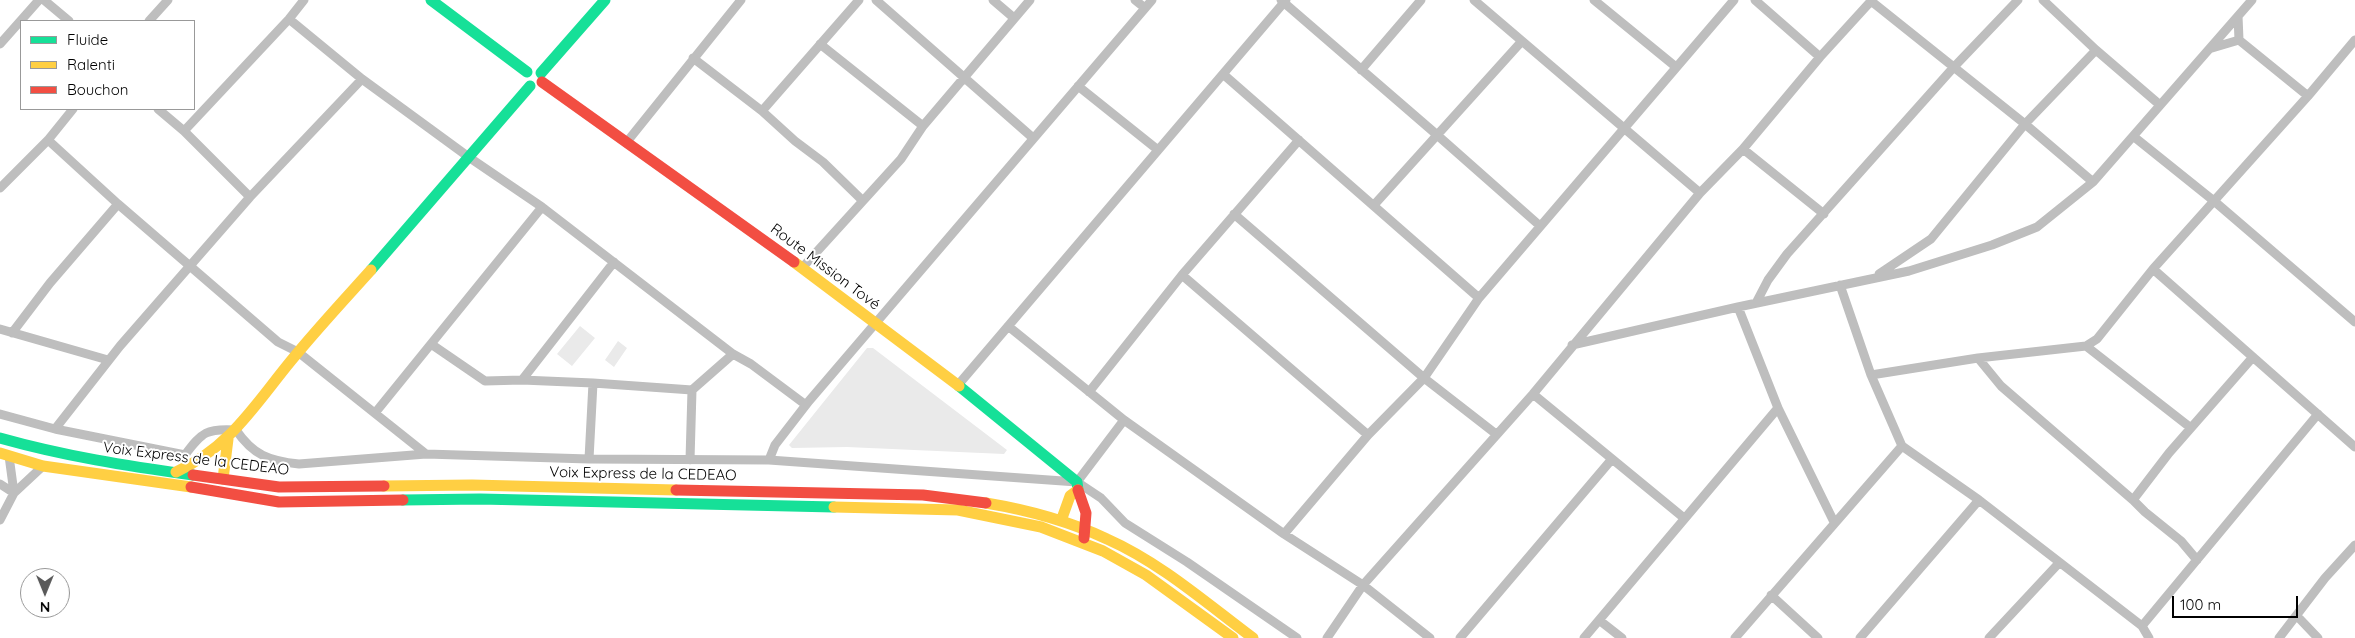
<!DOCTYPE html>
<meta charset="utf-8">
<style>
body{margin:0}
#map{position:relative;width:2355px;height:638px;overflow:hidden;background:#fff;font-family:Quicksand,sans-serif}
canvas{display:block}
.legend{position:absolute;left:20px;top:20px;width:175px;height:90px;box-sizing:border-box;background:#fff;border:1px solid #999;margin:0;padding:6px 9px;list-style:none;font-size:15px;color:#000}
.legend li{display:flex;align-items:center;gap:10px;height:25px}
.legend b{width:25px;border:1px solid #999}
.north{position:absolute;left:20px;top:568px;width:50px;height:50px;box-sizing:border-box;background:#fff;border:1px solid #999;border-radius:50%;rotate:180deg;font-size:14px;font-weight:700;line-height:20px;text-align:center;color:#000}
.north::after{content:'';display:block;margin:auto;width:18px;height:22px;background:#595959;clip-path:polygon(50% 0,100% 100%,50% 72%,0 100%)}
.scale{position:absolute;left:2172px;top:596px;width:126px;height:22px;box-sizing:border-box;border:2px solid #000;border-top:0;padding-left:6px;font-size:15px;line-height:18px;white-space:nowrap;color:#000;-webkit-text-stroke:4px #fff;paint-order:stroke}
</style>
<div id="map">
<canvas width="2355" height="638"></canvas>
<ul class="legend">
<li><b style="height:6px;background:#16e098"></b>Fluide</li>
<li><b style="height:6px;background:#ffcf43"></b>Ralenti</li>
<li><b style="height:6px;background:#f24e42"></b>Bouchon</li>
</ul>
<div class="north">N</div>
<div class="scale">100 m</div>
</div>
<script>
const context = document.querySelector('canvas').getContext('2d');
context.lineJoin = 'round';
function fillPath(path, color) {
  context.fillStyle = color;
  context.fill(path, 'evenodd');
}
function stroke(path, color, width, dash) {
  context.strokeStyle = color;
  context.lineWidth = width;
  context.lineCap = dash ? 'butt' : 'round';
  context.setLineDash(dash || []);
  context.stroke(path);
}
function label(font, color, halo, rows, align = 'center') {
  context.font = font + ' Quicksand,sans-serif';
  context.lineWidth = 4;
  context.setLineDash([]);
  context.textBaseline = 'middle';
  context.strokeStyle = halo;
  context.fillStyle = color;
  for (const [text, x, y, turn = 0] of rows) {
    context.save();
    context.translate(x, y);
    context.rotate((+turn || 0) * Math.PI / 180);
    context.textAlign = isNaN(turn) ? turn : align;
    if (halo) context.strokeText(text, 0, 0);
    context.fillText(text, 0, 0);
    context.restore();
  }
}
const green = new Path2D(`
 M580,326L595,338L572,366L557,354Z
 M618,341L627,348L614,367L605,360Z
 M867,348H873L1007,450L1004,454L847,447L792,448L789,445Z`);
const street = new Path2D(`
 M44,0L69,21
 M876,0L1033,138
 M993,0L1014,18
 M1135,0L1145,8
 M1281,0L1436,134L1539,225
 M1474,0L1700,193
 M1594,0L1676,67
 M1755,0L1820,57
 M2043,0L2096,50L2160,105
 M1871,1L2025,124L2093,182
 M2238,16L2239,40L2308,96
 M289,19L362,79L470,158L542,207L733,354L751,364L806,405
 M149,21L168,0
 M0,44L39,0
 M820,44L923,126L1030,0
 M2212,48L2239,40
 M693,58L762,111L859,0
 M1361,70L1421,0
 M1223,74L1479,298
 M1078,86L1158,150
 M158,109L184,131L250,197
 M762,111L795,141L823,162L862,200
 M184,131L289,19L304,0
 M2133,136L2214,201L2355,322
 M48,140L118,204L278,342L298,352L426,454
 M626,143L741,0
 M1743,149L1824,214
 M0,188L48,140L73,109
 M1374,205L1522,41
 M1234,214L1424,378L1496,434
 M802,268L901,159L923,126
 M2153,269L2355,447
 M1879,274L1931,239L2025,124L2096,50
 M1182,275L1368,435
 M1840,285L1871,375L1902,446L1979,500L2142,626L2149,638
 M1756,303L1768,280L1787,254L1953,68L2018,0
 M1008,326L1124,420L1284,534L1363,585L1430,638
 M0,329L108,360
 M12,333L50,283L118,204
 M431,344L485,381L522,380L593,383L692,390
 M1572,345L1738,307L1909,271L1992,245L2037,227L2093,182L2252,0
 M2086,346L2191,428
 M1978,358L2001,386L2133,500
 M1871,375L1978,358L2086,346L2097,339L2153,269L2308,96L2355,40
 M522,380L614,262
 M958,385L1286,0
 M1089,392L1182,275L1299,140
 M1533,394L1684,518
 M1778,408L1834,522
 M375,413L542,207
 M0,414L55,429L185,455C202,432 207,428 236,430C253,455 269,461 299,464L426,454L589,459L769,460L1077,482L1101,498L1125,523L1187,562L1297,638
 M55,429L120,346L250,197L362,79
 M9,456L14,493
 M589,459L593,383
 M690,460L692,390L733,354
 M769,460L775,445L809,401L1152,0
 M1077,482L1124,420
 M0,484L14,493
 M0,520L14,493L43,466
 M1284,534L1368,435L1424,378L1479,298L1734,0
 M2197,560L2181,541L2145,512L2133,500L2169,453L2253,357
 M1771,595L1818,638
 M2297,616L2318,638
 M1599,620L1622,638
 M2142,626L2318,414
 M1327,638L1363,585L1533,394L1700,193L1743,149L1820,57L1872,0
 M1460,638L1612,459
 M1584,638L1778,408L1738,307
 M1735,638L1902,446
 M1860,638L1979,500
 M1989,638L2059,563
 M2279,638L2325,578L2355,545`);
const fast = new Path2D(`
 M431,0L527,72
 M541,73L605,0
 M371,270L530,86
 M959,386L1077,482L1078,490
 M0,438C64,456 127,466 193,475
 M403,500L480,499L834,507`);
const slow = new Path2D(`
 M794,262L959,386
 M0,453L43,466L191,487
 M176,472C230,447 254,406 290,362C316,330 344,300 371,270
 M223,479L228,439
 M384,486L472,485L676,490
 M986,503C1028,510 1069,521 1107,539C1161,563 1206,603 1253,638
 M834,507L958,510L1041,527L1103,551L1146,575L1233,638
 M1061,521L1070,496L1078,490`);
const jam = new Path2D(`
 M542,82L794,262
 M193,475L279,487L384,486
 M191,487L279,502L403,500
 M676,490L923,495L986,503
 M1078,490L1086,513L1084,538`);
const streetNames = [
 ["Route Mission Tové",825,267,37],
 ["Voix Express de la CEDEAO",196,459,7],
 ["Voix Express de la CEDEAO",643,474,1]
];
fillPath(green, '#eaeaea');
stroke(street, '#bebebe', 9);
stroke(fast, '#16e098', 11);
stroke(slow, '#ffcf43', 11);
stroke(jam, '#f24e42', 11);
label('15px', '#000', '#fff', streetNames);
</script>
